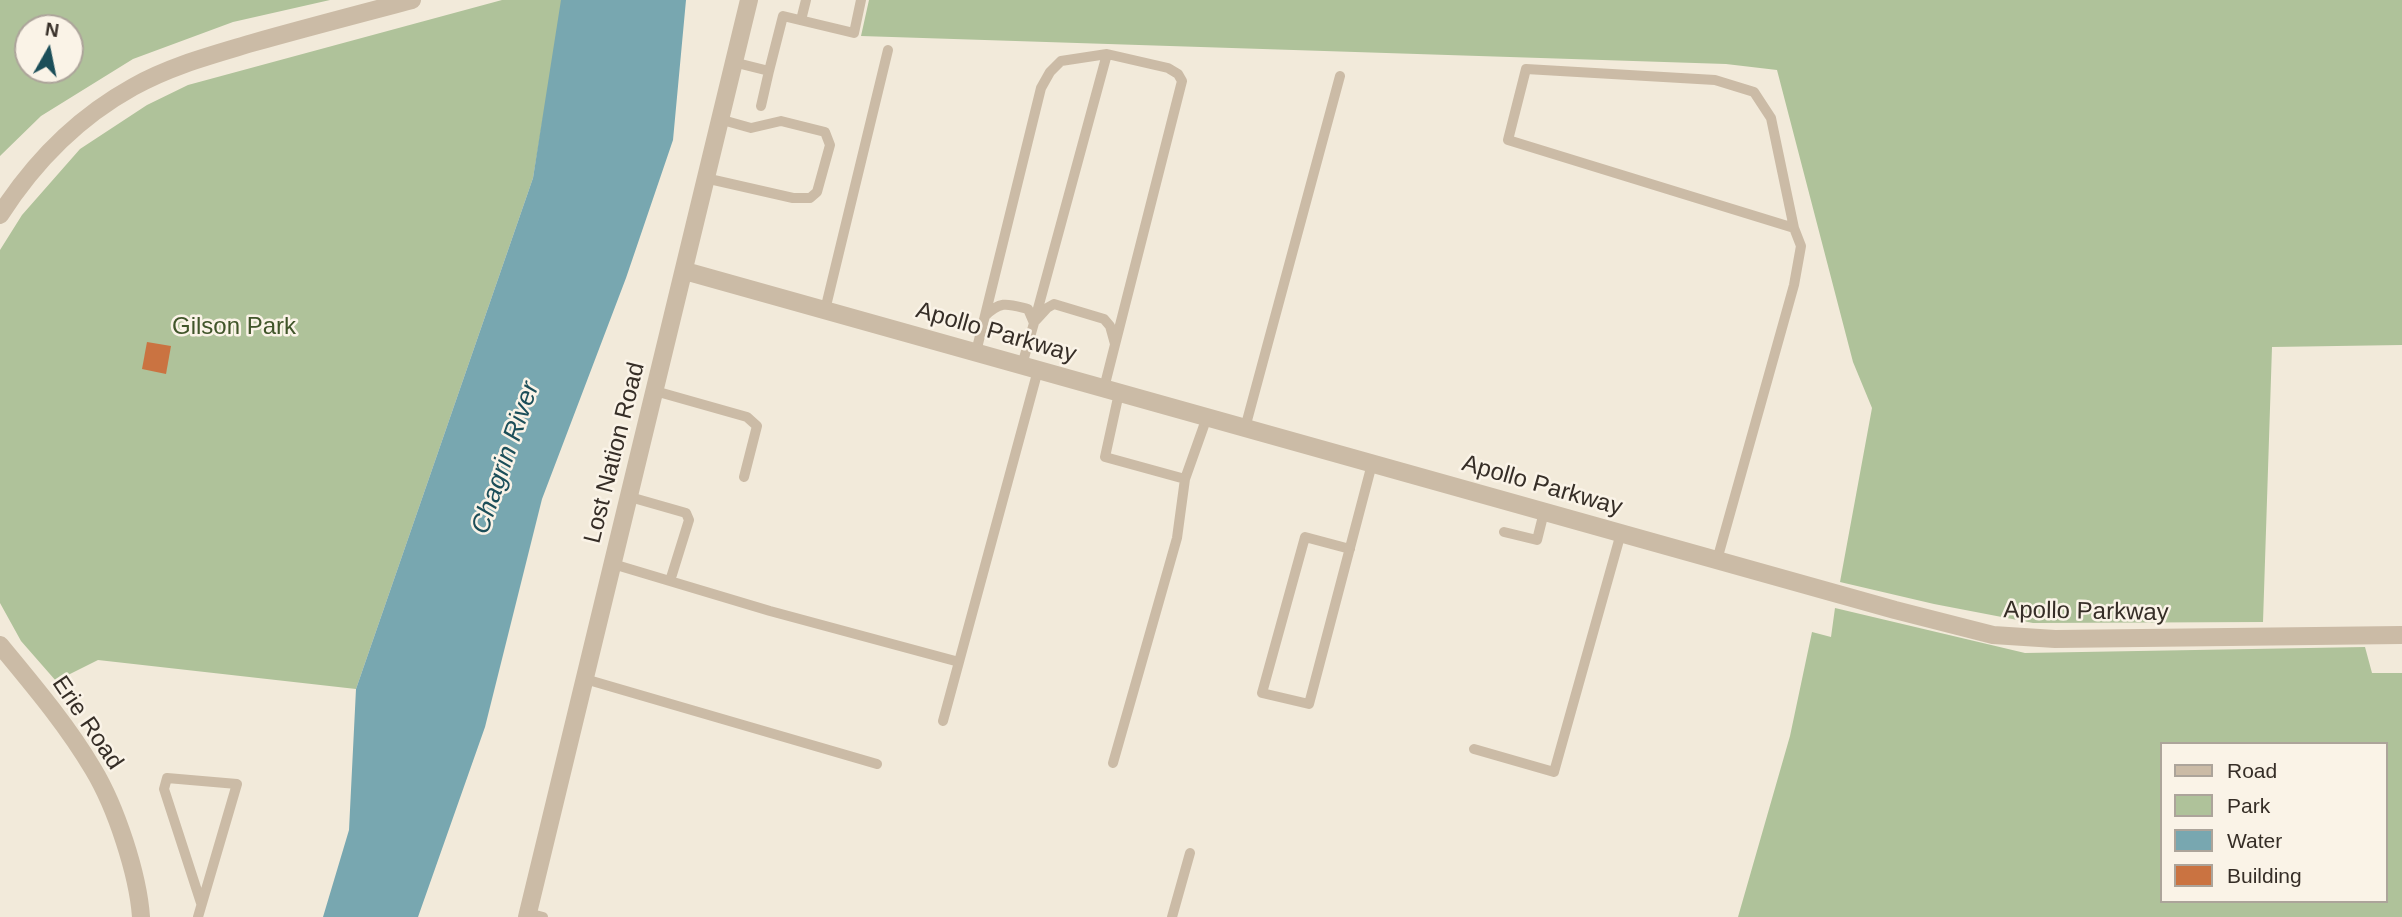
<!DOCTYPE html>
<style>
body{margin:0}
#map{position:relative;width:2402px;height:917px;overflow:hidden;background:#f2eada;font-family:Helvetica,sans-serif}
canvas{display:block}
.legend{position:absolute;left:2160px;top:742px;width:228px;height:161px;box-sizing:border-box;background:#faf3e7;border:2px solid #aca49a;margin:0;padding:9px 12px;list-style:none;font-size:21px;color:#362e27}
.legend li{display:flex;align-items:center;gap:14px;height:35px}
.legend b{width:35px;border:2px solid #aca49a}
.north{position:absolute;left:14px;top:14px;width:70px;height:70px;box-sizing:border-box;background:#faf3e7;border:2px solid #aca49a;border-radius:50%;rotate:9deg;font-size:19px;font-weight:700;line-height:28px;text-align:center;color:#362e27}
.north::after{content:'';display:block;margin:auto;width:24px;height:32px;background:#1b4e59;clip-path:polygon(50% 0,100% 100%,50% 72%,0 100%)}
</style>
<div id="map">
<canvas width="2402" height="917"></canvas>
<ul class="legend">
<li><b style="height:9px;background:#cbbba6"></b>Road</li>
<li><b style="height:19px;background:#afc29a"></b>Park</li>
<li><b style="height:19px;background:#78a7b0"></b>Water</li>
<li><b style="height:19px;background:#ca7341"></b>Building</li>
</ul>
<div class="north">N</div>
</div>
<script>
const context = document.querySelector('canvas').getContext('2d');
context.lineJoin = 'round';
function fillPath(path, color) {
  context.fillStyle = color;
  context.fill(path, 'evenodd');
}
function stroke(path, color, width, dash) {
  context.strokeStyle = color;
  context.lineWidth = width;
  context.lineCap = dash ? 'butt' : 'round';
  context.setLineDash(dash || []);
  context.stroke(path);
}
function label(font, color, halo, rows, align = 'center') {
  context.font = font + ' Helvetica,sans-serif';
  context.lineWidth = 5;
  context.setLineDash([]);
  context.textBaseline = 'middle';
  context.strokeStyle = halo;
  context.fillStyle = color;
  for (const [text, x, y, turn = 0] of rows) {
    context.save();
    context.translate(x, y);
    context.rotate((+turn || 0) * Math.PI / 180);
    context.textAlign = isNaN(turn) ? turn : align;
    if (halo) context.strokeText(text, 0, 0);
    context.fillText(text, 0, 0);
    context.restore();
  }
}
const green = new Path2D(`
 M0,0H330L233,22L133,59L41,116L0,156ZM28,28H70V70H28Z
 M502,0H563L533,178L356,689L98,660L56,681L21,641L0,603V250L22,215L80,149L147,105L188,85Z
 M869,0H2402V345L2272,347L2263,622L2033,623L1934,604L1840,582L1872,408L1853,362L1777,70L1726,64L861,36Z
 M1835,608L2025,653L2365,647L2372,673H2402V917H1738L1790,736L1812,632L1831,637ZM2162,744H2386V901H2162Z`);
const water = new Path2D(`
 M561,0H686L673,140L626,278L542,499L485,727L418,917H323L349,830L356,689L533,178Z`);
const building = new Path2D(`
 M147,342L171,346L166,374L142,369Z`);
const service = new Path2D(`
 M801,20L806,0
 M733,62L769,71L783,16L854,33L861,0
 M761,106L769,71
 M705,178L793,198H810L817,192L830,145L825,132L781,121L751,128L719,119
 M825,310L888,50
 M985,316C1001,300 1008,304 1028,309L1034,323L1022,365
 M1036,320L1047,308L1054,304L1104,319L1110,326L1115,344
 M1034,323L1107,54
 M976,352L1041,88L1050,72L1061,61L1107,54L1168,68L1178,74L1182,81L1104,388
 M655,391L747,417L757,426L744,477
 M1119,393L1105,457L1185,479L1207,417
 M1245,428L1340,76
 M630,497L686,513L689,520L670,581
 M1504,532L1537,540L1544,512
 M1350,549L1305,537L1262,693L1309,704L1372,464
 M1717,560L1794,285L1801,246L1794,228L1508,140L1526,69L1715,80L1754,92L1771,118L1794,228
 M613,564L770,611L959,662
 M585,679L877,764
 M943,721L1038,370
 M1474,749L1554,772L1621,533
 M1113,763L1177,538L1185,479
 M528,913L543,917
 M198,917L237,784L167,778L164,789L201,903
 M1172,917L1190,853`);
const minor = new Path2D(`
 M685,271L1895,610L1993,635L2055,639L2402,635
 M527,917L749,0`);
const tertiary = new Path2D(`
 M0,215C34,162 77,118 133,87C170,66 212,55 252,43C305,28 359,14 412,0
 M0,645C33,685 67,725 93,769C116,807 138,874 141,917`);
const parkNames = [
 ["Gilson Park",234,327]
];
const streetNames = [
 ["Apollo Parkway",996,333,16],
 ["Lost Nation Road",615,453,-76],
 ["Apollo Parkway",1542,486,16],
 ["Apollo Parkway",2086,612,1],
 ["Erie Road",87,723,56]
];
const waterNames = [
 ["Chagrin River",506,458,-71]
];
fillPath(green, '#afc29a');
fillPath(water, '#78a7b0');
fillPath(building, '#ca7341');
stroke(service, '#cbbba6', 10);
stroke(minor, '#cbbba6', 18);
stroke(tertiary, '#cbbba6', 18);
label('24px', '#40552a', '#faf3e7', parkNames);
label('24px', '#362e27', '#faf3e7', streetNames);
label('italic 26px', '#1b4e59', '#faf3e7', waterNames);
</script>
